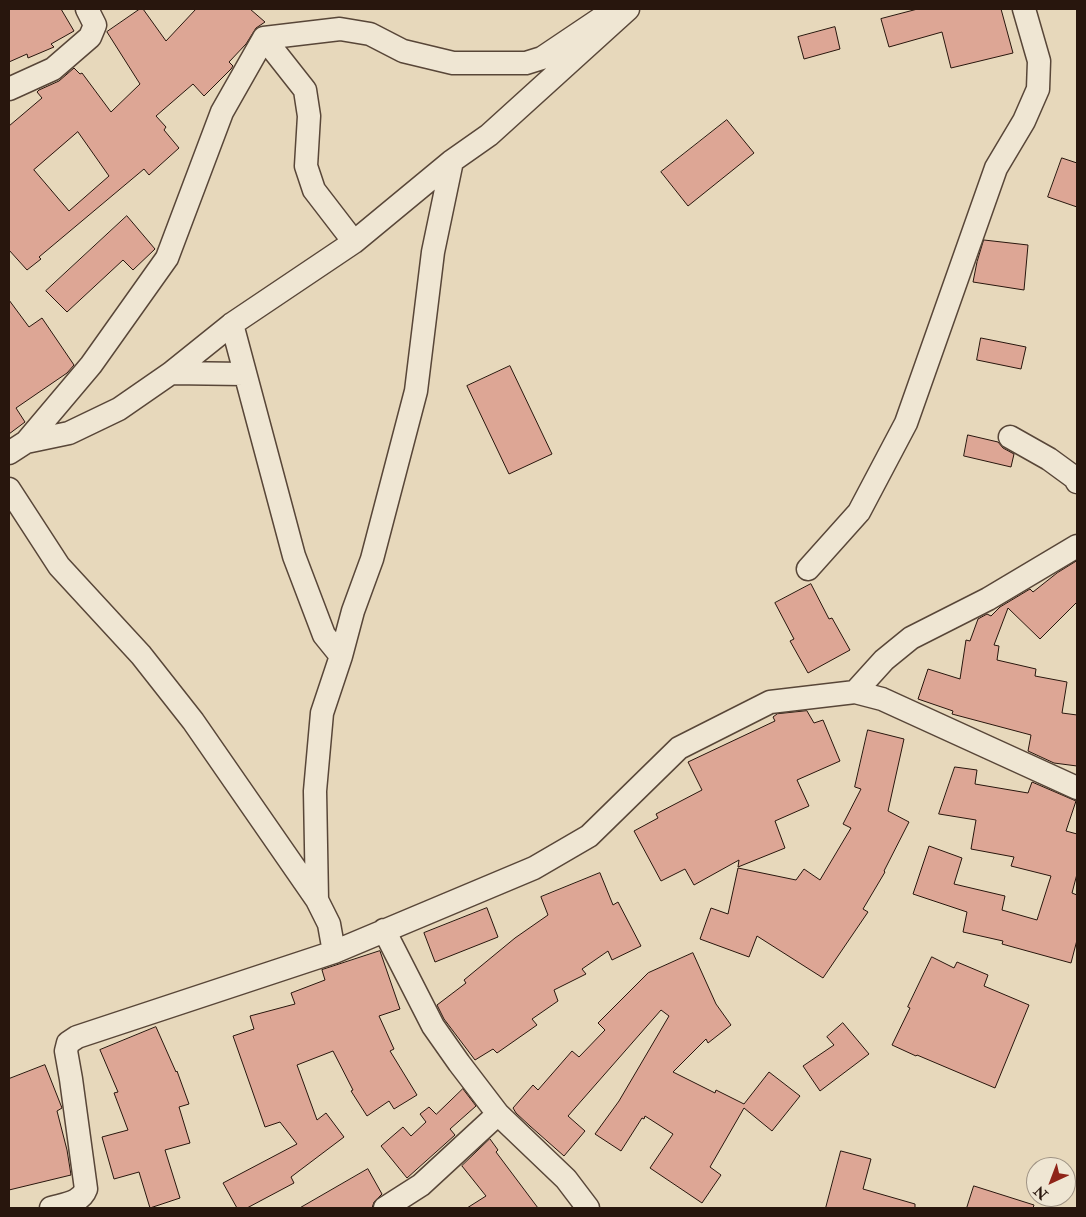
<!DOCTYPE html>
<style>
body{margin:0}
#map{position:relative;width:1086px;height:1217px;overflow:hidden;background:#e7d8bb;font-family:"IM FELL Double Pica",serif}
canvas{display:block}
.frame{position:absolute;inset:0;border:10px solid #28160d;pointer-events:none}
.north{position:absolute;left:1026px;top:1157px;width:50px;height:50px;box-sizing:border-box;background:#efe6d3;border:1px solid #9f9384;border-radius:50%;rotate:223deg;font-size:14px;font-weight:700;line-height:20px;text-align:center;color:#28160d}
.north::after{content:'';display:block;margin:auto;width:18px;height:22px;background:#8f2418;clip-path:polygon(50% 0,100% 100%,50% 72%,0 100%)}
</style>
<div id="map">
<canvas width="1086" height="1217"></canvas>
<div class="frame"></div>
<div class="north">N</div>
</div>
<script>
const context = document.querySelector('canvas').getContext('2d');
context.lineJoin = 'round';
function fillPath(path, color) {
  context.fillStyle = color;
  context.fill(path, 'evenodd');
}
function stroke(path, color, width, dash) {
  context.strokeStyle = color;
  context.lineWidth = width;
  context.lineCap = dash ? 'butt' : 'round';
  context.setLineDash(dash || []);
  context.stroke(path);
}
const building = new Path2D(`
 M9,9H61L74,31L51,44L54,47L28,58L27,54L9,62Z
 M140,9H143L166,41L196,9H250L265,22L256,28L246,44L229,62L233,66L231,69L204,96L193,84L156,116L166,127L164,130L179,148L149,175L144,169L39,257L41,259L27,270L9,250V126L42,98L37,92L39,90L59,81L74,68L80,74L82,73L111,112L140,84L107,32ZM78,132L109,176L69,211L34,170Z
 M918,9H1001L1013,53L951,68L942,32L889,47L881,19Z
 M835,27L840,49L804,59L798,37Z
 M727,120L754,153L688,206L661,172Z
 M1062,158L1077,163V207L1048,197Z
 M127,216L155,249L133,270L123,260L67,312L46,291Z
 M984,240L1028,245L1024,290L973,282L977,262Z
 M9,300L29,327L42,318L74,365L67,373L16,408L25,422L9,434Z
 M981,338L1026,347L1021,369L977,360Z
 M510,366L552,454L509,474L467,386Z
 M968,435L998,442L1003,448L1014,454L1011,467L964,456Z
 M1077,561V602L1040,639L1008,608L994,645L999,646L997,660L1036,669L1035,676L1067,682L1062,713L1077,715V766L1054,763L1028,751L1031,735L952,714L953,711L918,699L928,669L960,679L966,640L970,641L978,619L987,614L991,616L1000,607L1030,589L1033,592L1057,573Z
 M811,584L829,619L832,618L850,650L808,673L790,641L794,639L775,603Z
 M807,711L814,723L823,720L840,761L797,780L809,806L775,821L785,848L738,867L739,860L694,885L685,869L661,881L634,831L658,818L656,814L702,790L688,762L775,721L773,717L777,714Z
 M868,730L904,739L888,811L909,822L884,871L885,872L863,909L868,912L823,978L757,936L749,957L700,939L711,908L728,914L738,868L796,880L804,869L820,880L851,828L843,824L861,789L855,787Z
 M955,767L977,770L975,784L1028,793L1032,782L1076,801L1066,831L1077,834V874L1072,893L1077,895V940L1071,963L1002,944L1003,941L963,932L967,912L913,894L929,846L962,858L954,884L1005,896L1002,910L1037,920L1051,876L1011,866L1014,857L971,849L976,820L939,814Z
 M600,873L613,905L618,902L641,946L612,960L608,951L582,969L586,974L554,990L558,1001L532,1019L537,1025L497,1053L493,1049L475,1060L444,1019L437,1005L466,983L464,980L515,938L548,915L541,897Z
 M487,908L498,937L435,962L424,933Z
 M380,951L400,1009L379,1016L394,1049L390,1051L417,1095L394,1109L389,1101L367,1116L351,1091L353,1090L333,1051L297,1065L317,1120L326,1113L344,1137L291,1177L294,1183L247,1208H237L223,1183L297,1144L280,1122L265,1127L233,1036L254,1029L250,1016L295,1004L291,993L325,980L322,970Z
 M693,953L716,1004L731,1025L708,1043L706,1039L673,1072L715,1093L716,1090L744,1104L769,1072L800,1096L772,1131L744,1108L710,1167L721,1175L702,1203L650,1168L673,1134L645,1116L644,1119L642,1118L621,1151L595,1134L619,1101L669,1016L661,1010L568,1116L585,1131L564,1156L530,1126L516,1113L513,1108L533,1085L538,1090L572,1051L579,1057L605,1030L598,1023L648,973Z
 M932,957L954,968L957,962L988,975L984,986L1029,1005L995,1088L917,1055L916,1056L892,1045L910,1008L908,1007Z
 M843,1023L869,1054L820,1091L803,1066L834,1045L827,1037Z
 M156,1027L176,1072L177,1071L189,1104L179,1107L190,1143L165,1150L180,1198L150,1208L139,1172L114,1179L102,1137L128,1130L114,1093L118,1092L100,1050Z
 M45,1065L62,1108L57,1111L67,1150L71,1175L9,1190V1079Z
 M463,1089L476,1106L450,1129L455,1135L407,1178L381,1146L403,1127L411,1136L426,1122L420,1114L429,1107L436,1114Z
 M490,1139L498,1150L496,1152L538,1208H467L486,1196L462,1166Z
 M841,1151L871,1159L863,1189L915,1204V1208H826Z
 M368,1169L382,1194L374,1202L372,1208H300Z
 M974,1186L1034,1205L1033,1208H967Z`);
const minor = new Path2D(`
 M264,38L340,29L370,34L403,51L453,63H526L542,58L603,17
 M264,38L305,90L309,116L306,166L314,190L354,242
 M9,89L53,69L90,37L95,25L87,9
 M232,324L294,556L324,635L341,656L322,713L315,791L317,900
 M171,373L244,374
 M1010,437L1049,459L1075,478L1077,482
 M26,442L69,433L119,409L171,373L232,324L354,242L452,161L489,135L628,9
 M9,453L26,442L91,365L167,258L222,112L264,38
 M9,489L59,566L141,655L193,721L317,900L329,924L334,952
 M808,569L859,512L906,423L996,168L1024,121L1038,89L1039,61L1024,9
 M341,656L353,611L372,559L416,391L433,252L452,161
 M855,692L884,660L911,638L988,599L1077,546
 M384,930L433,1026L459,1063L498,1114L566,1179L588,1208
 M51,1208C64,1204 81,1203 86,1189L71,1079L66,1051L68,1043L77,1037L334,952L534,868L589,836L679,748L770,702L855,692L882,699L1077,788
 M385,1208L421,1185L498,1114`);
fillPath(building, '#dda695');
stroke(building, '#28160d', 1);
stroke(minor, '#584638', 25);
stroke(minor, '#efe6d3', 22);
</script>
